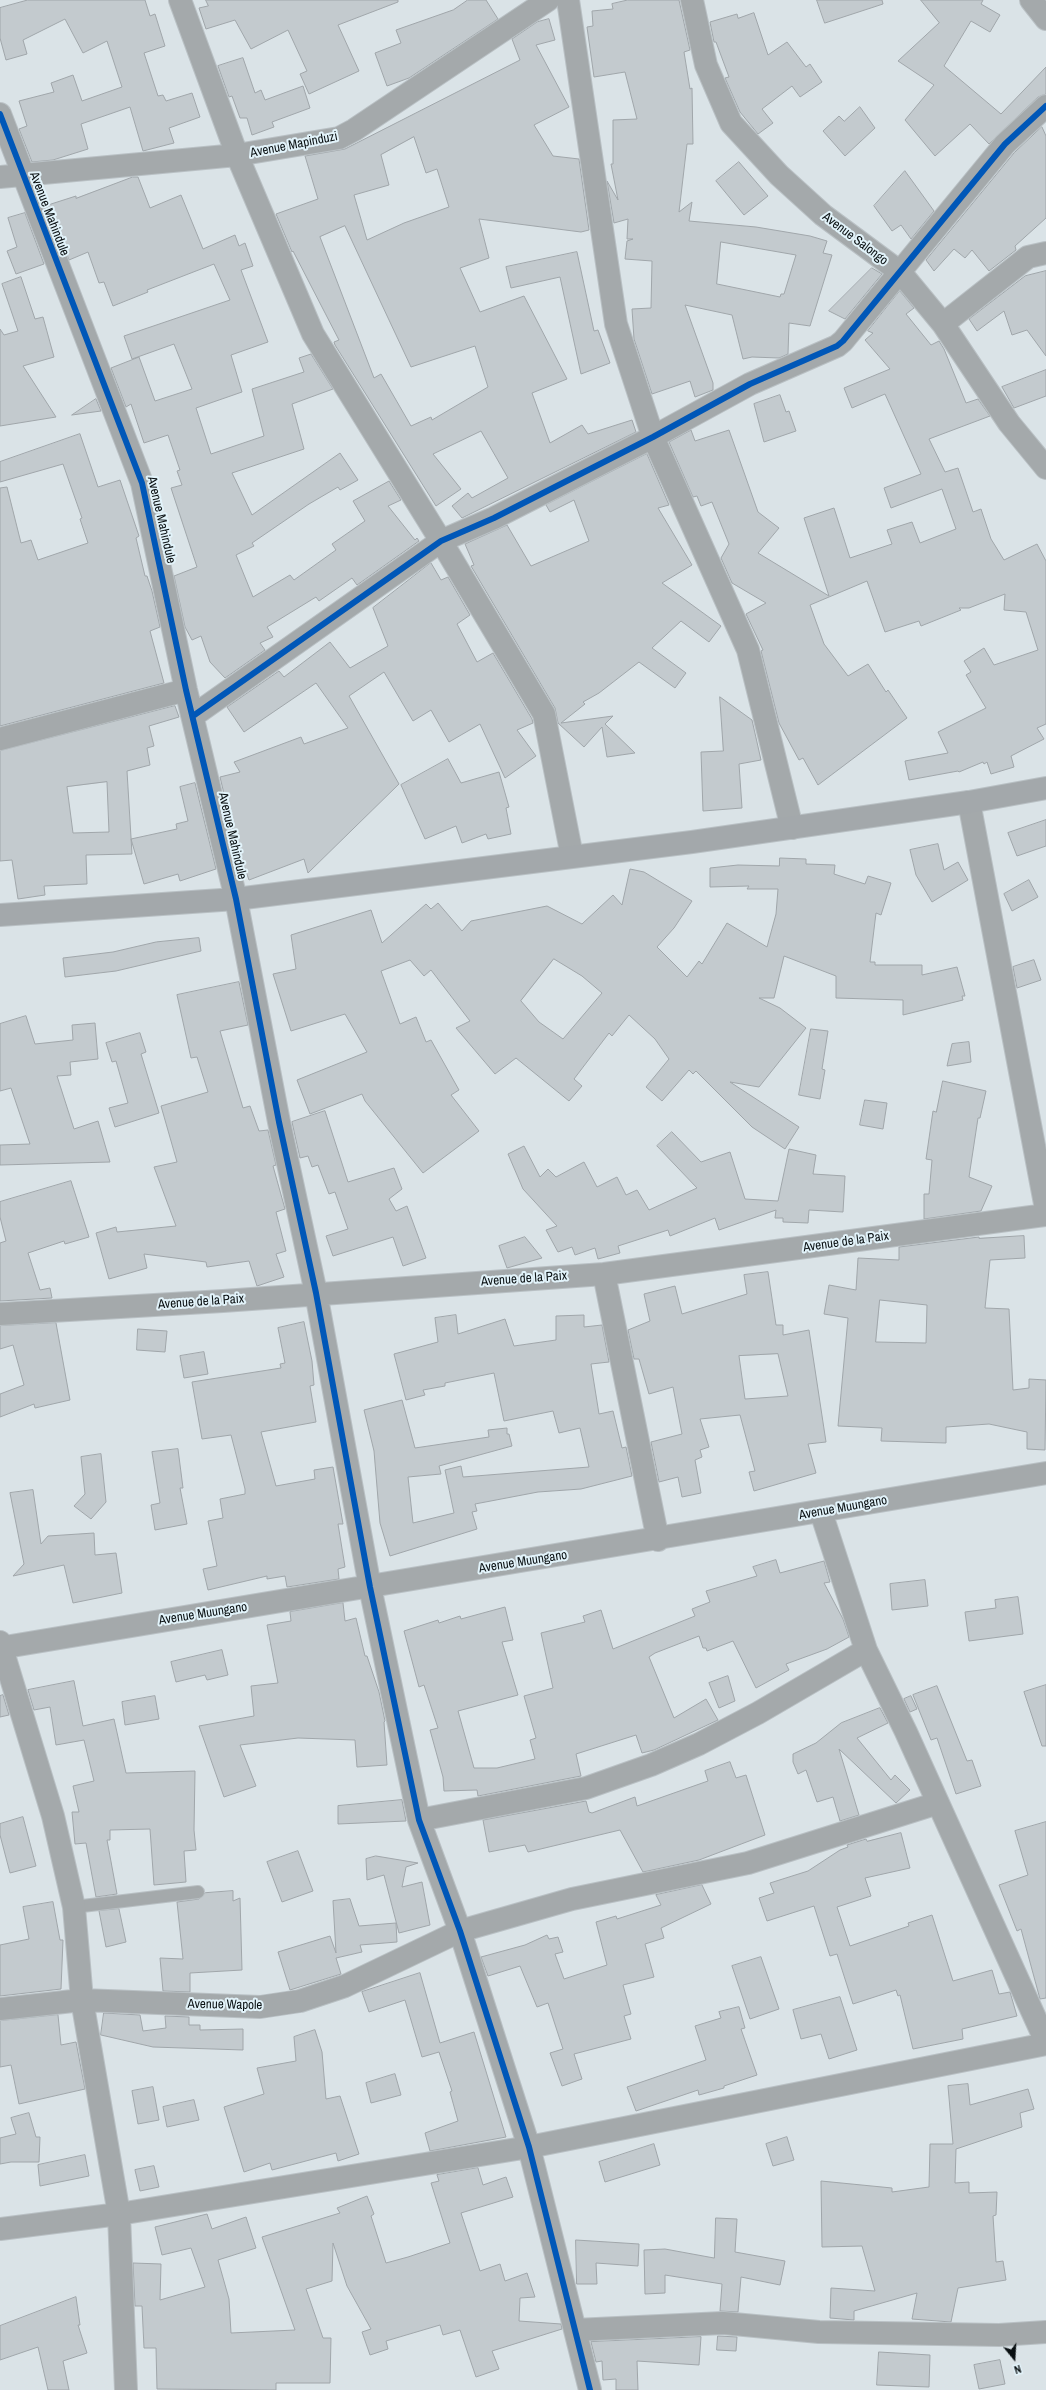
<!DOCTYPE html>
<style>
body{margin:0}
#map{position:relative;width:1046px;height:2390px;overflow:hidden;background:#dae3e7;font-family:"Archivo Narrow",sans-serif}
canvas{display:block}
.north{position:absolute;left:994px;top:2338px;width:40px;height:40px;-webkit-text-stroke:3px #e2f3fa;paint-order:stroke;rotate:162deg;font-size:11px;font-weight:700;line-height:16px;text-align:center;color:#090f11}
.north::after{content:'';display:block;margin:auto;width:14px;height:18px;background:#090f11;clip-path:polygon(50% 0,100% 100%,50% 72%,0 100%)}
</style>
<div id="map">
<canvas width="1046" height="2390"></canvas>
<div class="north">N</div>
</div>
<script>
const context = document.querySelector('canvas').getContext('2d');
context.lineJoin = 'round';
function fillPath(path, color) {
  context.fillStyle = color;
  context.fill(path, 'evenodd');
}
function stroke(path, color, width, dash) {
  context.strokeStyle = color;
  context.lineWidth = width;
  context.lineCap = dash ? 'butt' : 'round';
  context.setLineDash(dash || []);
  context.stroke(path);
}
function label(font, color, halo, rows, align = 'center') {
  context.font = font + ' "Archivo Narrow",sans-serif';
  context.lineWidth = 4;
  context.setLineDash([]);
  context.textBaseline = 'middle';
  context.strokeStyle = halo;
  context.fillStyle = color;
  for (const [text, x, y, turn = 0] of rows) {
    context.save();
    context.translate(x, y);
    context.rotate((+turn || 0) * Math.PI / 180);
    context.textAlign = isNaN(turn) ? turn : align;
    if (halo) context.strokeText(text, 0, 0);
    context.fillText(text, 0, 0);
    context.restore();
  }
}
const building = new Path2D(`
 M28,0H145L150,16L155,14L165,46L144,53L158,96L163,95L166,101L192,93L200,117L169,128L174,143L143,151L130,107L81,124L88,149L53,160L32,162L19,129L27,126L19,101L54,92L51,83L73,75L82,101L122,87L107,41L83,53L65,19L23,40L27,54L6,60L0,38V8Z
 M206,0H398V2L338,25L359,71L309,94L300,74L307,71L288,30L251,49L235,20L206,29L199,8L208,6Z
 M468,0H486L498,19L409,78L387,86L375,53L401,43L396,30L453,10Z
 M628,0H679L690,50L684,52L690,89L692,88L693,144H687L679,212L692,202L689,221L756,227L810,236L827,241L823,253L832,255L810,326L789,323L788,354L779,358L752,357L743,359L732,315L685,305L713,383V390L695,397L690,381L652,394L634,339L632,309L651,308L652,261L625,259L627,241L633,239H627L628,219L614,223L607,181L618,200L611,164H613V120L637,119L625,72L594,77L587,27L593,26L592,11L613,9L612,4ZM721,242L796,255L784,294H781L780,297L717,284Z
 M817,0H882L883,4L825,23Z
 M921,0H983L981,4L1000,15L990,32L971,21L944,66L1001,114L1046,67V94L1038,97L989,144L970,124L935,156L905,120L934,85L898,61L939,23Z
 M754,13L768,55L787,42L806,67L810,64L822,82L800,97L792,86L762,109L773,123L758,134L740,112L725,78L729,77L716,42H714L710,22L737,14L738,18Z
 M549,19L555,40L536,45L569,107L534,125L553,156L579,159L589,230L581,232L479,219L489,258L460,268L480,312L524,296L567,379L532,393L550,443L582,425L588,434L632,420L636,432L462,518L452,506L468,493L472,498L508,478L481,431L433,454L461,489L436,506L335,345L334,342L339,340L293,251L292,252L276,214L318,199L305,156L345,149L520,60L512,39L537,22ZM414,137L426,173L437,169L449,207L404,223L367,240L354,195L389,185L381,155ZM345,226L411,367L475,346L488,387L432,420L431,417L411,426L381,374L374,378L320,237Z
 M243,58L255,93L261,90L265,100L303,86L310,108L272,122L274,127L252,135L247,118H240L232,96L229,97L218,66Z
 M860,107L875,128L845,156L823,131L839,116L844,121Z
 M1042,127L1046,136V218L1015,246L1016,250L989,271L972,250L965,258L954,249L934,271L926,260L1014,153Z
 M739,162L768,196L744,215L716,181Z
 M905,171L934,211L911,239L901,225L892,231L874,206Z
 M133,177H138L150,208L181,195L203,249L235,235L239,246L245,243L253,266L241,270L268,342L231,355L242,392L196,408L211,454L264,436L252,389L304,372L299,358L311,354L333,389L292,404L304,449L232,473L252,515L340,453L358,480L340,490L338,487L309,504L252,543L254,546L236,555L253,597L290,575L294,580L336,550L332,544L365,521L353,501L389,481L401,500L388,506L415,540L417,538L419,541L357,585L352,578L319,601L316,597L267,627L273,637L260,643L265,650L225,678L210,662L201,636L192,640L185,627L174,576L197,567L171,488L182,485L177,471L180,470L168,435L144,443L131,404L126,407L111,368L139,357L155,401L192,389L174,344L132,359L124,336L230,300L214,264L147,290L148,292L113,306L104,282L99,283L88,252L69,260L48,205L76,196V198Z
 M25,213L44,264L16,274L7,251L17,247L8,218Z
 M577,252L594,331L598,330L610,363L581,374L560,277L511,288L506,267Z
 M872,268L882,274L845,319L829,311Z
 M1046,271V356L1027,330L1012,335L1004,311L977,331L969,319L1025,276Z
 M21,277L35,319L43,317L54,357L23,366L56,417L0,426V329L4,335L18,331L2,284Z
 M900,291L914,308L906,314L931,345L939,341L944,349L966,403L978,399L990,416L929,439L945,472L958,468L973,512L981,509L991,539L1004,560L1037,544L1046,561V724L1037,728L1044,739L1011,756L1014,767L991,774L987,762L984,764L983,762L959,772L958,771L909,780L905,761L948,753L938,732L986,708L966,675L971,672L964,661L984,648L994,665L1038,650L1026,612L1004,610L1005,594L969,608H959L961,610L921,626L919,621L885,632L867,581L810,605L824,644L848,676L868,664L886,692L888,690L907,718L818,785L803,758L799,760L779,723L761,651L763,650L746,614L766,603L732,583L721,558L729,544L712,502L701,506L697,496L693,497L669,442L691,430L695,441L729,430L758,512L779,528L758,553L829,596L804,518L834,508L850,558L892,544L887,530L912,522L920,543L956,529L942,489L891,508L884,488L921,474L885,394L852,408L844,388L890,369L865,340L873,333L868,331Z
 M1046,370V396L1014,408L1002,387Z
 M780,395L786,412L789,411L796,431L764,442L754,404Z
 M96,399L101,411L72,415Z
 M80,434L98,487L120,480L139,536L136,538L145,576H147L152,591L160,627L150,631L164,683L0,726V488L7,487L21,543L31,540L38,560L88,543L80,519L82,518L63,464L0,482V462Z
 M647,454L669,505L658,508L692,565L662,583L721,626L709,642L681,621L652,648L686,673L675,688L639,662L599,693L583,702L585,704L561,723L613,716L605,724L635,753L607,757L602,727L584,747L558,723L555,708L471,566L474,565L465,544L507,525L531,566L589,541L574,500L550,512L546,505Z
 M431,563L441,580L448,577L470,615L457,624L477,662L493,653L532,719L533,723L517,730L536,756L505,778L480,724L449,742L431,710L413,721L384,672L349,696L399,784L308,873L304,859L249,880L242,860H240L220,777L240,772L234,762L301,737L304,744L348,728L316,683L244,732L227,707L279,671L284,677L330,642L350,668L388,646L373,608Z
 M720,697L752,720L761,760L739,764L742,808L703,811L701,752L723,751Z
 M175,706L179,717L149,726L154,746L147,748L150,765L127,771L132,854L86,855L87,884L44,886L45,895L18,899L12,860L0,861V751ZM107,782L109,832L73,833L67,787Z
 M448,759L461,783L499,772L509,807L506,808L511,834L488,839L486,834L462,843L456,826L425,839L401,785Z
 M195,783L216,869L180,881L178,874L144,884L131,839L177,829L176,824L188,821L180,787Z
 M1046,820V846L1017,856L1008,833Z
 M938,844L944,870L958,862L968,880L932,902L916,875L910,850Z
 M780,858L806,859V864L835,865L834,874L865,884L868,876L891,883L881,915L876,913L870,962H875V965H922V975L957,967L965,996H962L963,1000L903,1015V1000L836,998V976L784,956L774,998H759L780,1008L806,1028L759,1087L730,1082L799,1127L785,1149L752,1127L696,1071L693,1074L689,1070L662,1101L646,1087L669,1059L655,1039L629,1015L612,1036L609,1033L574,1079L582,1086L569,1101L516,1058L495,1074L456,1028L470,1021L431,970L424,976L410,960L381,971L400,1024L416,1017L426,1042L431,1040L459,1090L451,1095L479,1131L423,1173L365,1101L362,1094L310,1114L297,1080L367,1052L345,1014L291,1031L273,974L296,969L291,935L371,910L382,943L426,904L431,909L438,903L462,931L471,921L547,906L582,924L613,895L622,905L630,869L644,872L692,901L674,928L657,947L687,977L699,961L702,964L727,923L767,947L776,914L778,889H747L749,886L710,887V868L738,865L779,866ZM554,959L582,976L602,993L563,1039L539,1022L521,1001Z
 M1029,880L1038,897L1012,911L1004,894Z
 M199,938L201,951L116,971L65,977L63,958L113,952L156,942Z
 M1034,960L1041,980L1017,988L1013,967Z
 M239,982L248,1025L220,1031L243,1108L250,1106L259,1131L268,1130L276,1165L273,1166L285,1209L276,1212L286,1251L276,1254L284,1277L257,1286L249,1261L207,1267L206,1262L144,1254L147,1268L109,1279L96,1233L116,1227L117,1232L176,1226L154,1167L177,1162L161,1106L208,1092L197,1057L191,1058L177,995Z
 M26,1016L35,1044L73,1040L72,1025L95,1023L98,1059L70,1062L71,1075L57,1076L74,1129L98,1121L110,1162L0,1165V1145L30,1144L11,1088L0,1091V1024Z
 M811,1029L828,1031L822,1069L825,1070L820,1099L799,1095Z
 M140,1033L146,1052L141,1054L159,1113L115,1127L109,1108L128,1103L116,1061L112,1062L106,1043Z
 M969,1042L971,1062L947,1066L952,1044Z
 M943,1081L986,1091L980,1118H978L969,1177L992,1186L981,1211L924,1219V1194H929L932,1160L926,1159L933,1111L936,1112Z
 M865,1100L887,1103L883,1129L860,1125Z
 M325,1111L348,1182L394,1168L402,1189L389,1199L396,1211L407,1206L426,1258L403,1266L393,1237L333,1256L326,1236L348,1229L335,1192L329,1194L318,1165L312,1167L308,1156L300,1158L292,1122Z
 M672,1132L701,1162L730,1152L745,1199L778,1201L789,1149L816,1155L813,1174L845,1176L843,1212L809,1210L808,1223L783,1222V1218H775L776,1210L719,1230L715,1218L670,1236L668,1230L618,1246L620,1253L598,1259L595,1248L575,1255L572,1247L558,1252L546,1230L557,1226L523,1189L508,1154L524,1146L540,1177L548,1169L556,1177L584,1162L597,1187L617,1177L626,1195L637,1190L649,1210L697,1188L657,1146Z
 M71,1181L89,1237L65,1244L64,1241L28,1253L40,1290L50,1288L52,1298L0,1301V1243L6,1241L0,1217V1202Z
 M1024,1236L1025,1258L990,1260L985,1308L1009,1309L1013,1390L1029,1388V1379L1046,1380L1045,1450L1027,1449V1432L989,1424L946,1427V1443L881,1441L882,1428L838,1426L848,1318L824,1314L829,1285L856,1290L858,1258L899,1260V1247L979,1237V1238ZM880,1300L927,1305L926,1343L876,1342Z
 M525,1237L542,1258L507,1268L499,1246Z
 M768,1272L776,1325H783V1335L809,1330L826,1442L808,1444L816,1473L754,1491L749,1472L755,1471L740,1415L700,1419L709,1447L700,1450L702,1457L695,1460L701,1493L682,1497L678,1477L659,1482L651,1442L682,1434L673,1387L649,1394L639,1359H634L628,1330L650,1321L644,1294L675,1286L682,1314L747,1294L744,1275ZM778,1354L788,1396L745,1399L739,1356Z
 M456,1315L458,1334L505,1319L514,1346L556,1340V1316L584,1315V1327L602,1325L609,1362L591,1364L599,1414L613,1411L622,1448L626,1447L632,1476L581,1489L538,1492L475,1504L477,1511L472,1512L477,1529L390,1556L380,1523L374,1451L364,1410L402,1400L415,1448L489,1437L488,1430L507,1428V1434H509L512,1446L439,1466L441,1474L408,1477L413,1523L454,1513L445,1470L461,1466L463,1477L589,1467L580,1428L559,1433L553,1411L504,1421L494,1373L445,1383V1386L423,1390L425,1395L406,1400L394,1354L438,1342L435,1318Z
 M304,1322L312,1361L314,1385L310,1386L316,1422L261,1432L276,1486L315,1479L314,1470L333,1467L343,1524H338L345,1567L338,1569L339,1579L287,1587L285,1576L267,1579V1576L208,1590L203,1569L217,1566L208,1521L223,1518L220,1499L245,1494V1489L231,1435L202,1439L192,1382L281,1368L280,1364L285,1363L278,1328Z
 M56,1323L70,1400L35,1408L34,1404L0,1417V1394L24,1385L13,1345L0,1349V1326Z
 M138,1329L167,1331L165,1352L137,1350Z
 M204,1352L208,1374L184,1378L180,1356Z
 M178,1449L183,1488H180L187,1524L155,1530L151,1505L160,1503L152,1452Z
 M101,1454L106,1502L91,1519L74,1506L85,1494L81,1457Z
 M33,1490L41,1544L48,1536L94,1533L95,1555L116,1553L122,1593L73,1603L64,1565L13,1576L24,1564L10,1493Z
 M776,1560L780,1573L824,1561L830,1582L824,1583L843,1619L849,1637L827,1649L786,1664L789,1670L756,1688L733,1641L707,1651L706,1648H703L699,1636L655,1653L649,1657L674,1718L706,1699L718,1720L654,1750L642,1753L636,1735L576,1754L581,1776L478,1796L477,1790L444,1791L443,1777L430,1730L438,1728L424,1685L419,1687L404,1631L438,1620L439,1623L460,1616L461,1619L505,1607L513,1640L502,1642L518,1695L458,1711L474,1768H497L535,1759L530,1740L536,1738L524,1696L553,1688L541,1633L585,1622L583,1616L601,1610L613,1649L695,1616L692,1609L710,1602L706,1591L757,1576L753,1567Z
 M925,1580L928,1606L892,1610L890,1584Z
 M1018,1597L1023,1634L969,1641L965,1612L996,1608L995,1600Z
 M343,1603L345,1621L356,1618L365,1656H367L379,1692L385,1721L384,1722L387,1765L357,1767L355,1740L298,1738L240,1745L256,1786L224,1797L199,1726L254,1716L251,1686L278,1683L267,1625L291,1621L290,1612Z
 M222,1650L228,1675L207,1680L205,1675L176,1682L171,1662Z
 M728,1676L735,1701L719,1708L709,1683Z
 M74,1681L83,1726L114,1719L126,1773L195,1771L194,1830L196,1850L184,1851L186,1882L154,1885L150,1829L110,1830V1840H107L117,1894L96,1897L86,1843L75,1844L72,1812H79L73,1786L94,1781L84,1740L56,1745L50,1707L34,1710L28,1690Z
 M1046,1685V1746H1042L1024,1692Z
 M937,1686L967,1761L972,1760L981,1786L956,1794L937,1738L931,1740L913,1695Z
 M3,1695L9,1715L0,1717V1696Z
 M155,1696L159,1719L125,1725L122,1702Z
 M911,1696L917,1709L910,1712L904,1699Z
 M880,1708L888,1723L857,1738L891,1780L895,1775L910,1790L896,1803L839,1749L859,1815L840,1821L833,1797L817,1802L806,1770L798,1774L793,1762V1754L816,1743L841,1723Z
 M730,1762L736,1778L746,1775L765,1835L699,1860L643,1872L620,1830L528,1852L525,1845L489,1852L483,1820L586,1801L589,1812L592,1813L635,1797L637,1806L708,1781L705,1771Z
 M402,1800L406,1821L338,1824V1806Z
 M23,1817L36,1866L10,1873L0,1835V1824Z
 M1046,1822V1998L1040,1999L1021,1929L1017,1931L999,1885L1028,1875L1015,1831Z
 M901,1833L910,1868L865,1878L871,1896L837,1907L850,1946L909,1926L908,1923L932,1915L953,1981L992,1970L999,1994L1010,1992L1017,2016L962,2029L963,2039L913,2049L900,1995L898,1996L896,1990L853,2004L837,1954L830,1956L814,1906L767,1921L759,1898L774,1893L770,1883L808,1871L840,1850L848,1847L847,1845L866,1839L867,1841Z
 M298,1851L313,1891L282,1902L267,1862Z
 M376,1856L418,1863L406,1867L402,1887L422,1882L430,1925L399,1933L384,1875L367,1880L366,1859Z
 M702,1885L711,1904L661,1928L664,1938L645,1944L654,1977L623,1985L631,2014L624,2016L631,2039L574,2054L582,2079L562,2086L550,2053L563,2049L548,2003L537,2007L520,1966L488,1976L481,1957L525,1945L547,1935L549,1939L558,1937L563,1952L555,1954L564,1979L607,1965L596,1922L616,1916L617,1919L661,1905L656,1895Z
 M233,1891V1901L240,1898L242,1970L190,1973V1992L163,1991L160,1958L183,1959L177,1902L199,1899L205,1893Z
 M350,1899L359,1926L396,1923L397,1942L360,1945L362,1952L336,1958L341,1974L290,1990L278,1952L330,1936L336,1953L333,1901Z
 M53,1902L60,1940H63L61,1989L0,1996V1945L29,1939L23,1907Z
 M119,1909L126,1942L106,1947L99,1911Z
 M761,1957L779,2009L750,2019L732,1966Z
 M420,1973L440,2043L474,2032L506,2137L430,2151L425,2133L458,2121L450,2092L452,2091L439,2052L422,2057L405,2000L369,2012L362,1992Z
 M840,1997L857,2050L829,2059L821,2034L801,2039L793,2010Z
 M739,2007L745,2028L741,2029L757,2075L724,2086V2088L699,2095L698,2090L636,2111L627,2087L706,2060L695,2026L721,2018L719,2012Z
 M104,2013L140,2015L143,2031L166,2028L165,2016L189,2017V2025H200V2030L243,2029V2050L153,2047L101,2035Z
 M58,2015L61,2045L76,2042L85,2089L19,2104L11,2065L0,2067V2021Z
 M315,2030L322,2052L326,2099L340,2096L359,2154L338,2161L336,2153L272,2170L270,2163L244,2172L224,2107L264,2094L257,2068L296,2061L294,2037Z
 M395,2074L401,2095L371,2103L366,2083Z
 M968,2084L970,2105L1028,2089L1034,2109L1020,2113L1022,2127L956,2149L955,2183L969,2182V2193L997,2192L996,2215L993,2216L996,2262L1003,2261L1006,2280L958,2288L951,2322L912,2319L917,2293L854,2311V2320L830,2318L831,2288L875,2291L862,2246L822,2247L821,2181L892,2188V2192L929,2187L930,2144H953L948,2086Z
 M153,2087L159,2120L138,2124L132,2091Z
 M194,2100L199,2120L167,2127L163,2107Z
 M29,2113L36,2137H40L39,2162H11L0,2164V2138L16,2134L11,2118Z
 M787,2137L794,2160L773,2166L766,2144Z
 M654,2144L660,2165L605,2182L599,2162Z
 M85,2155L89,2176L40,2186L38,2165Z
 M154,2166L159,2187L140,2191L135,2170Z
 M478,2168L483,2185L506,2177L513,2197L461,2213L480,2271L500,2264L505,2281L527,2273L535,2297L520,2298L519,2321L561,2324L562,2329L492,2351L499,2369L476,2377L460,2330L443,2335L440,2325L386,2341L388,2349L370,2355L362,2332L371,2329L347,2286L333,2243L332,2281L306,2289L323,2338H331L330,2383H276V2390L157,2389L156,2348H144L142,2306H135L133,2263L161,2264L160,2300L205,2287L191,2248L162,2255L155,2227L207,2214L212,2229L246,2217L256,2248L218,2260L229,2299L231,2333L295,2330L262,2237L340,2213L337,2208L367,2196L374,2214L371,2216L386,2263L408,2257L450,2243L431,2183L439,2181L437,2175Z
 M716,2218L737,2219L735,2252L785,2261L780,2285L741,2277L738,2312L720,2311L722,2284L665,2275V2293L645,2294L644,2250L665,2249L714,2258Z
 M576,2240L639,2244L638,2266L596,2263L597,2284H577Z
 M76,2297L80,2325H78L87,2353L63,2361L69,2390H48L38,2347L0,2360V2326Z
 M718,2336L737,2337L736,2351L717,2350Z
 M701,2337L699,2365L637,2361L638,2390H616V2379L603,2380L602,2361L596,2362L591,2342Z
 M879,2352L930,2355L929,2387L877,2385Z
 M1000,2360L1005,2384L979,2389L974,2365Z`);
const service = new Path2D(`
 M74,1907L198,1892`);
const minor = new Path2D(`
 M180,0L237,155L313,334L441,541L544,714L572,856
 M568,0L616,324L653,437L748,650L792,828
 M692,0L706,65L731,123L779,175L823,215L900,272L943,324L1009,423L1046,468
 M1031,0L1046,19
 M0,114L142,483L186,690L236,899L279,1122L316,1293L370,1587L419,1820L460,1931L529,2147L590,2390
 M0,177L237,155L339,138L354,130L548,0
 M943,324L1028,257L1046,253
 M193,716L441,541L494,518L653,437L750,384L837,346L843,341L1005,144L1046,106
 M0,739L186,690
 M969,802L1046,1209
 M604,1274L658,1540
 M0,1314L223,1301L604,1274L1046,1215
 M821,1512L866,1650L906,1732L1046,2042
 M0,1642L53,1816L74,1907L82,2000L119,2214L126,2390
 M0,1648L1046,1473
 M419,1820L586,1788L651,1765L699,1744L758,1713L866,1650
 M0,2009L82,2000L260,2007L300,2001L345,1986L460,1931L572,1899L748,1863L938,1803
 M0,2229L119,2214L529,2147L1046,2044
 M575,2330L723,2323L819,2332L999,2335L1046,2332`);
const secondary = new Path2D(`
 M0,915L236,899L692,842L969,802L1046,788`);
const cycleway = new Path2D(`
 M0,114L142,483L186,690L236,899L279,1122L316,1293L370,1587L419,1820L460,1931L529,2147L590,2390
 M193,716L441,541L494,518L653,437L750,384L837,346L843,341L1005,144L1046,106`);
const streetNames = [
 ["Avenue Mapinduzi",294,145,-11],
 ["Avenue Mahindule",49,214,69],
 ["Avenue Salongo",855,239,37],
 ["Avenue Mahindule",161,520,77],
 ["Avenue Mahindule",232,836,77],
 ["Avenue de la Paix",846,1242,-8],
 ["Avenue de la Paix",524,1279,-4],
 ["Avenue de la Paix",201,1302,-4],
 ["Avenue Muungano",843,1508,-10],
 ["Avenue Muungano",523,1562,-9],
 ["Avenue Muungano",203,1614,-9],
 ["Avenue Wapole",225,2005,1]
];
fillPath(building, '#c3cace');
stroke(building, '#a0a6aa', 1);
stroke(service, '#b9c0c4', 14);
stroke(minor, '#b9c0c4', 24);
stroke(secondary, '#b9c0c4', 24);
stroke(service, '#a4a9ab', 12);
stroke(minor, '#a4a9ab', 22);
stroke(secondary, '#a3a8ab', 22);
stroke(cycleway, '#0057b8', 6);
label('13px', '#090f11', '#e2f3fa', streetNames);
</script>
